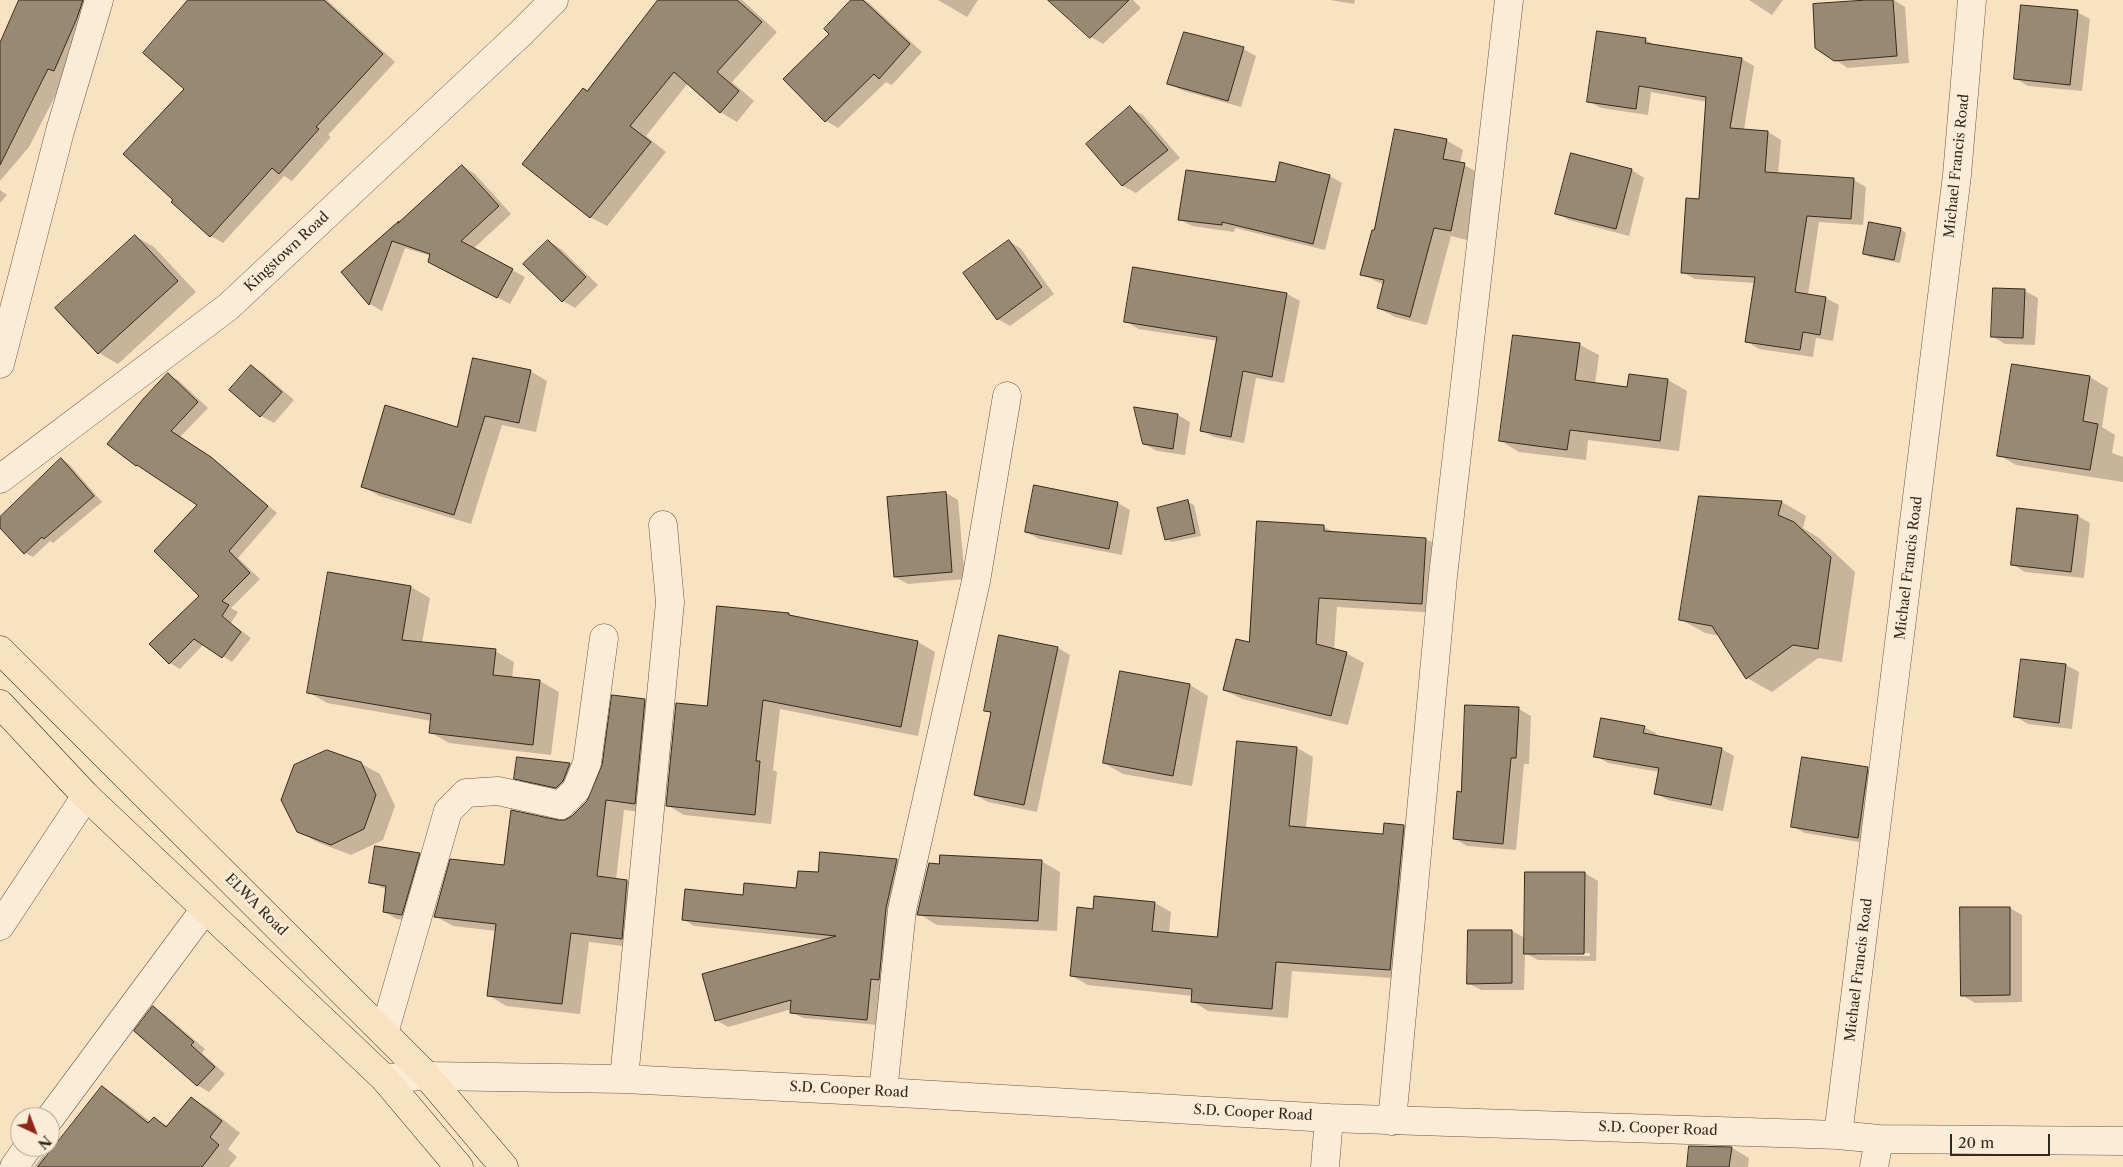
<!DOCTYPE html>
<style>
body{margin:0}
#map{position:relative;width:2123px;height:1167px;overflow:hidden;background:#f9e2c1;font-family:"Libre Caslon Text",serif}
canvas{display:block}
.north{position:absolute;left:10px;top:1107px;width:50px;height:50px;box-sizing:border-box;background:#fbecd7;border:1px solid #ab9e8d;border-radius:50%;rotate:137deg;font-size:14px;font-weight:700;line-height:20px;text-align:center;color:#34291d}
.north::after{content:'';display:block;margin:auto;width:18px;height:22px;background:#8f2418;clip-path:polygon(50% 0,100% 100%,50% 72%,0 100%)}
.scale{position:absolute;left:1950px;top:1134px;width:100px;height:22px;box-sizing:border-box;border:2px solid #34291d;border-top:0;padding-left:6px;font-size:15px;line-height:18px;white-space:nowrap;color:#34291d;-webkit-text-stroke:4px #fbecd7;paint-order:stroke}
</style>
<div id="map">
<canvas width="2123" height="1167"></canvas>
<div class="north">N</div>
<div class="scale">20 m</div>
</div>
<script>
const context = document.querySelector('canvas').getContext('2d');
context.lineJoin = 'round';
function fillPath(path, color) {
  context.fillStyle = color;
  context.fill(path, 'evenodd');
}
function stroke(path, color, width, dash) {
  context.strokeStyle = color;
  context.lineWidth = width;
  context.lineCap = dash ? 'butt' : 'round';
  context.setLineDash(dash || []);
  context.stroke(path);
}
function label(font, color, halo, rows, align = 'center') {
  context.font = font + ' "Libre Caslon Text",serif';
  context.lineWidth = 5;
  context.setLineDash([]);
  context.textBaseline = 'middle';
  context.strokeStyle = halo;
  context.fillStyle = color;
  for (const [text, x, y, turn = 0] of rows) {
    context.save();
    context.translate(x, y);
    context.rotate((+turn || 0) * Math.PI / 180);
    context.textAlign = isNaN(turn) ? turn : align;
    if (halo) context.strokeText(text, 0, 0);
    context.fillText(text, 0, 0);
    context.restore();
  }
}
const shadow = new Path2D(`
 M20,0H95L65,77L29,147L0,181V46Z
 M189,0H327L395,62L328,135L331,137L292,181L284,176L223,243L211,236L173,202L175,201L186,88Z
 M660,0H742L777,32L732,82L754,101L737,122L720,112L688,83L646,136L666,152L607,226L590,217L588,92Z
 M853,0H864L869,3L922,52L892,85L886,82L838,128L826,121L831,34Z
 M938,0H978L967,17Z
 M1050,0H1133L1141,8L1103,44L1091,37Z
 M1330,0H1355L1354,4Z
 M1749,0H1783L1772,15Z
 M1885,0H1894L1905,7L1909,63L1848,68L1835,60Z
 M2077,12L2090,19L2082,91L2028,86L2015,78Z
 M1645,39L1656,46L1742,59L1754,66L1744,130L1768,132L1781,140L1778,174L1854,180L1866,187L1863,225L1819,222L1808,295L1826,298L1839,305L1833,341L1816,338L1813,357L1759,349L1746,341L1755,283L1695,279L1682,272L1700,200L1707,102L1651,92L1648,115L1601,108L1588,101Z
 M1243,49L1256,56L1241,107L1181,90L1169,83Z
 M1130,108L1143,115L1180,158L1136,193L1123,186L1087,144Z
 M1446,140L1463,150L1460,163L1481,174L1467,240L1451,236L1427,325L1395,317L1378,308L1384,285L1362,274Z
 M1572,155L1632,170L1644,178L1629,236L1569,220L1556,213Z
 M462,166L475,174L511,214L473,249L525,277L510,304L442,269L431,256L405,248L382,311L370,304L343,272Z
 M1330,176L1342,183L1325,250L1235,228L1234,232L1192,226L1179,219L1276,184Z
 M0,190L7,195L0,203Z
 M1900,229L1906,233L1900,263L1870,257L1864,253Z
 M135,236L154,247L196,292L118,364L99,353Z
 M548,241L561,249L598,285L575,308L563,301Z
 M1009,241L1021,249L1054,294L1010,326L998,319Z
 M1134,269L1287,294L1300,301L1284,383L1256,378L1244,443L1214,437L1201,430L1218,341L1138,329L1126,321Z
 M1995,290L2025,291L2038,298L2035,345L2005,344L1992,336Z
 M1580,345L1599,355L1595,384L1628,388L1630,375L1668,380L1687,391L1679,451L1588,440L1586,460L1519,452L1501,441Z
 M251,366L264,374L294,400L274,423L261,416Z
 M2013,366L2090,377L2108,388L2102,427L2115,435L2112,453L2123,457V482L2016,465L1999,455Z
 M530,371L547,381L536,432L502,425L471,524L379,496L362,486L458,429Z
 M168,375L178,380L208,408L180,437L221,465L277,513L238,558L260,579L231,608L238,612L231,623L251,638L232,662L204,644L180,669L170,663L201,596L199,505L137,465L109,444Z
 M1178,415L1190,422L1185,455L1157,451L1144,444Z
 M61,459L69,464L102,502L53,543L50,541L33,557L25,553L0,526V519Z
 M946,493L958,500L965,579L908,584L895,577Z
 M1700,497L1782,502L1806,516L1803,528L1819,538L1855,572L1842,662L1818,658L1772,692L1747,678L1720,636L1705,633L1680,619Z
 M1188,502L1194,505L1201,536L1172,542L1166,539Z
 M1118,503L1130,510L1122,555L1039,539L1026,532Z
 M2078,516L2090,523L2084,578L2025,572L2012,564Z
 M1258,522L1324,527L1336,533L1426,539L1443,549L1439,613L1337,607L1334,650L1346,653L1364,663L1348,725L1242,699L1224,690L1250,644Z
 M329,574L411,587L430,598L422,643L495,651L514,662L512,678L540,681L559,692L551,755L449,743L430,732L432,721L327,703L308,692Z
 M789,614L796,618L918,642L935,652L918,736L780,709L773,770L777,772L771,824L684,815L667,805L708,707Z
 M1058,648L1070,655L1037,812L988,802L975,795L992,714L986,710Z
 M2022,660L2066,665L2079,672L2072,729L2028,724L2016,717Z
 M1190,685L1208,696L1192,786L1123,774L1104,763Z
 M645,700L663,711L653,813L624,810L616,880L627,881L645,892L640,948L589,942L580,1014L506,1006L488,995L496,931L453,926L435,916L505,867L557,822L565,821L573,817L588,802Z
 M1519,709L1531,716L1529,764H1524L1516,850L1467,846L1455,839L1462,793Z
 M1644,727L1657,734L1656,737L1722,749L1734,756L1723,811L1668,800L1655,793L1659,772L1608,763L1596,756Z
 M1239,743L1297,748L1313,757L1306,828L1385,835L1404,826L1420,835L1406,979L1292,971L1288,1018L1208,1011L1192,1001L1193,996L1088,985L1072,976L1094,911L1095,897L1155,903L1171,912L1169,934L1218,938Z
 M518,758L570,764L588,775L581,792L535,789L516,778Z
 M360,763L380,774L395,806L383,840L351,855L317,842L298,831Z
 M1867,769L1880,776L1871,844L1805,833L1792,826Z
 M822,853L897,861L908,867L878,1025L803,1018L791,1012L792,1009L728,1027L716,1020L828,940L694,926L683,919L744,897L797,889L819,874Z
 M419,854L432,861L414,921L397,919L384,912L387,890L370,882Z
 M1041,861L1060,872L1057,931L937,925L919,914L940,865Z
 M1585,873L1598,881L1596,961L1538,960L1525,953L1524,990H1481L1468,983L1469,931H1512L1525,938ZM1536,953H1590V956L1536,955Z
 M2010,908L2022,915V1002L1975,1003L1962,995Z
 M153,1008L164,1014L205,1049L202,1053L225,1074L209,1092L197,1085Z
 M103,1088L121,1099L151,1122L154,1118L168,1126L191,1098L210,1109L240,1133L228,1149L237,1157L229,1167H34L43,1155L47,1157Z
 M1691,1147L1732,1148L1749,1158L1748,1167H1688Z`);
const building = new Path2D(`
 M19,0H83L77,18L54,71L48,69L0,165V43Z
 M188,0H324L383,54L316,127L319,129L279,174L272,168L210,237L171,202L173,200L123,154L184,89L143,53Z
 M658,0H737L762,22L717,72L739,91L720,113L674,72L630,126L651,142L590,218L522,164L583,88L587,91Z
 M851,0H863L910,44L879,79L874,74L825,122L783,79L829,34L824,29Z
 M1048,0H1129L1090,38Z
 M1867,0H1893L1897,56L1834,61L1815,48L1813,4Z
 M2021,5L2078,10L2070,85L2014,79Z
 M1597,31L1646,38L1645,43L1742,58L1730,128L1768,131L1765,172L1854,178L1851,219L1807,216L1795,292L1826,297L1820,335L1803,332L1800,350L1745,342L1755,277L1681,273L1686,198L1699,199L1706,97L1639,86L1636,109L1587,102Z
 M1184,32L1244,47L1228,101L1167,84Z
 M1130,106L1168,150L1122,186L1086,144Z
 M1395,129L1447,139L1443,159L1465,163L1451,231L1434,228L1410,317L1377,308L1384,280L1360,275L1372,230H1374Z
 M1571,153L1632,169L1616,229L1555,214Z
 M1280,162L1330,175L1313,244L1222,222V225L1178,220L1186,170L1275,182Z
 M462,165L499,206L461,241L513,269L497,298L428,262L430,254L392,241L369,305L341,272L399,221L398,223Z
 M1869,222L1901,228L1894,260L1863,254Z
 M135,235L178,281L98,354L55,308Z
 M548,240L586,277L562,302L523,264Z
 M1009,240L1042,287L997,320L963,273Z
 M1133,267L1287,293L1272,377L1243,371L1231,437L1200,431L1217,337L1124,322Z
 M1993,288L2025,289L2023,338L1991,337Z
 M1513,335L1580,343L1575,380L1627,387L1629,374L1668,379L1660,441L1570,430L1567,450L1499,441Z
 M473,358L531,370L519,423L485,416L454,515L361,487L385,405L457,427Z
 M2012,364L2090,376L2083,421L2098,424L2090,470L1997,456Z
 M251,365L282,392L260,417L229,390Z
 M168,373L198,402L171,431L211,457L268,506L229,551L250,573L222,601L229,605L222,616L241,632L222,658L194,639L169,664L149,644L199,596L154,551L197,505L137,465L136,466L107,444L144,398Z
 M1134,407L1178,414L1173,449L1143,444Z
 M61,458L94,496L44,539L42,537L24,554L0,528V517Z
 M1034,485L1118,502L1109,549L1025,532Z
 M946,492L952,572L894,577L887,497Z
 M1699,496L1782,501L1778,515L1794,522L1831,557L1818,649L1793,645L1746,679L1712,626L1679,620Z
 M1188,500L1195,533L1165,540L1157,508Z
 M2017,508L2078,515L2071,572L2011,565Z
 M1257,521L1324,525V531L1426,538L1422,604L1319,598L1316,644L1347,652L1331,716L1223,690L1236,639L1249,642Z
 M328,572L411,586L402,640L496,649L493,675L540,680L533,745L429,733L431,714L307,693Z
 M717,606L789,613V615L918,641L901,727L763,700L756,761H760L755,815L666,806L676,703L707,706Z
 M999,635L1058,647L1024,805L974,795L991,712L984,711Z
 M2021,659L2066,664L2059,723L2014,717Z
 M1120,671L1190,684L1173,776L1103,763Z
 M612,695L645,699L635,804L606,800L597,876L627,880L622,939L571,933L562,1004L487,996L496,924L434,917L450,859L504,865L511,810L558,820H565L572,816L587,801L602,765Z
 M1465,705L1519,707L1516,758H1511L1503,844L1453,839L1457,791L1461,792Z
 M1601,718L1645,726L1643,733L1722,748L1711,805L1654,794L1659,768L1594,757Z
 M1237,741L1297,747L1289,826L1383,834L1384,823L1404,825L1390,970L1276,962L1272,1009L1191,1002L1192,989L1070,976L1077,907L1093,909L1094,896L1155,902L1152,931L1217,937Z
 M327,750L361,762L376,795L364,829L331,845L297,832L281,800L294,765Z
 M517,757L570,763L563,781L556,788L514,779Z
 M1802,757L1868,767L1858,838L1791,827Z
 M375,846L420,853L402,915L383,912L386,886L369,883Z
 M820,852L897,859L886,908L879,980L871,979L867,1020L790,1013L791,1000L715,1021L702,974L836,936L682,920L685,889L743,895L744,883L796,888L798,871L818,872Z
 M940,855L1042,860L1038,921L917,915L929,863L939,864Z
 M1525,872H1585L1584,954H1524Z
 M1960,907H2010V995L1961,996Z
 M1468,930H1512V983L1467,984Z
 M153,1006L194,1042L191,1045L215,1067L197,1086L134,1031Z
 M102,1086L148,1123L154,1117L166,1127L191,1097L222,1121L210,1137L219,1145L202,1167H38Z
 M1689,1146L1732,1147L1729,1167H1687Z`);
const minor = new Path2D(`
 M0,364L60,131L99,0
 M0,479L228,307L521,33L554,0
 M0,926L86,796
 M384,1033L448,811L466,793L498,791L561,805L576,790L587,763L604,638
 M384,1078L427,1076L624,1079L883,1092L1329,1118L1838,1135L1879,1139L2123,1141
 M624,1079L670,602L663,525
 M883,1092L902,910L976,581L1007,396
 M50,1118L205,909
 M1392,1121L1443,576L1509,0
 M1838,1135L1957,175L1972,0
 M14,1167L28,1147
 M1325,1167L1329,1118
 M1874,1167L1879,1139`);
const major = new Path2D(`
 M0,650L427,1076L504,1167
 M0,704L86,796L384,1078L459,1167`);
const streetNames = [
 ["Michael Francis Road",1957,166,-84],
 ["Kingstown Road",287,252,-43],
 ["Michael Francis Road",1909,568,-83],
 ["ELWA Road",256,905,45],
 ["Michael Francis Road",1859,970,-83],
 ["S.D. Cooper Road",849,1090,3],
 ["S.D. Cooper Road",1253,1113,3],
 ["S.D. Cooper Road",1658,1129,2]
];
fillPath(shadow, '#0003');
fillPath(building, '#9a8972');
stroke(building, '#34291d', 1);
stroke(minor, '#655746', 29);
stroke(major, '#34291d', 29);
stroke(minor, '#fbecd7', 28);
stroke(major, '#f9e2c1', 28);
label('14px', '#34291d', '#fbecd7', streetNames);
</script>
